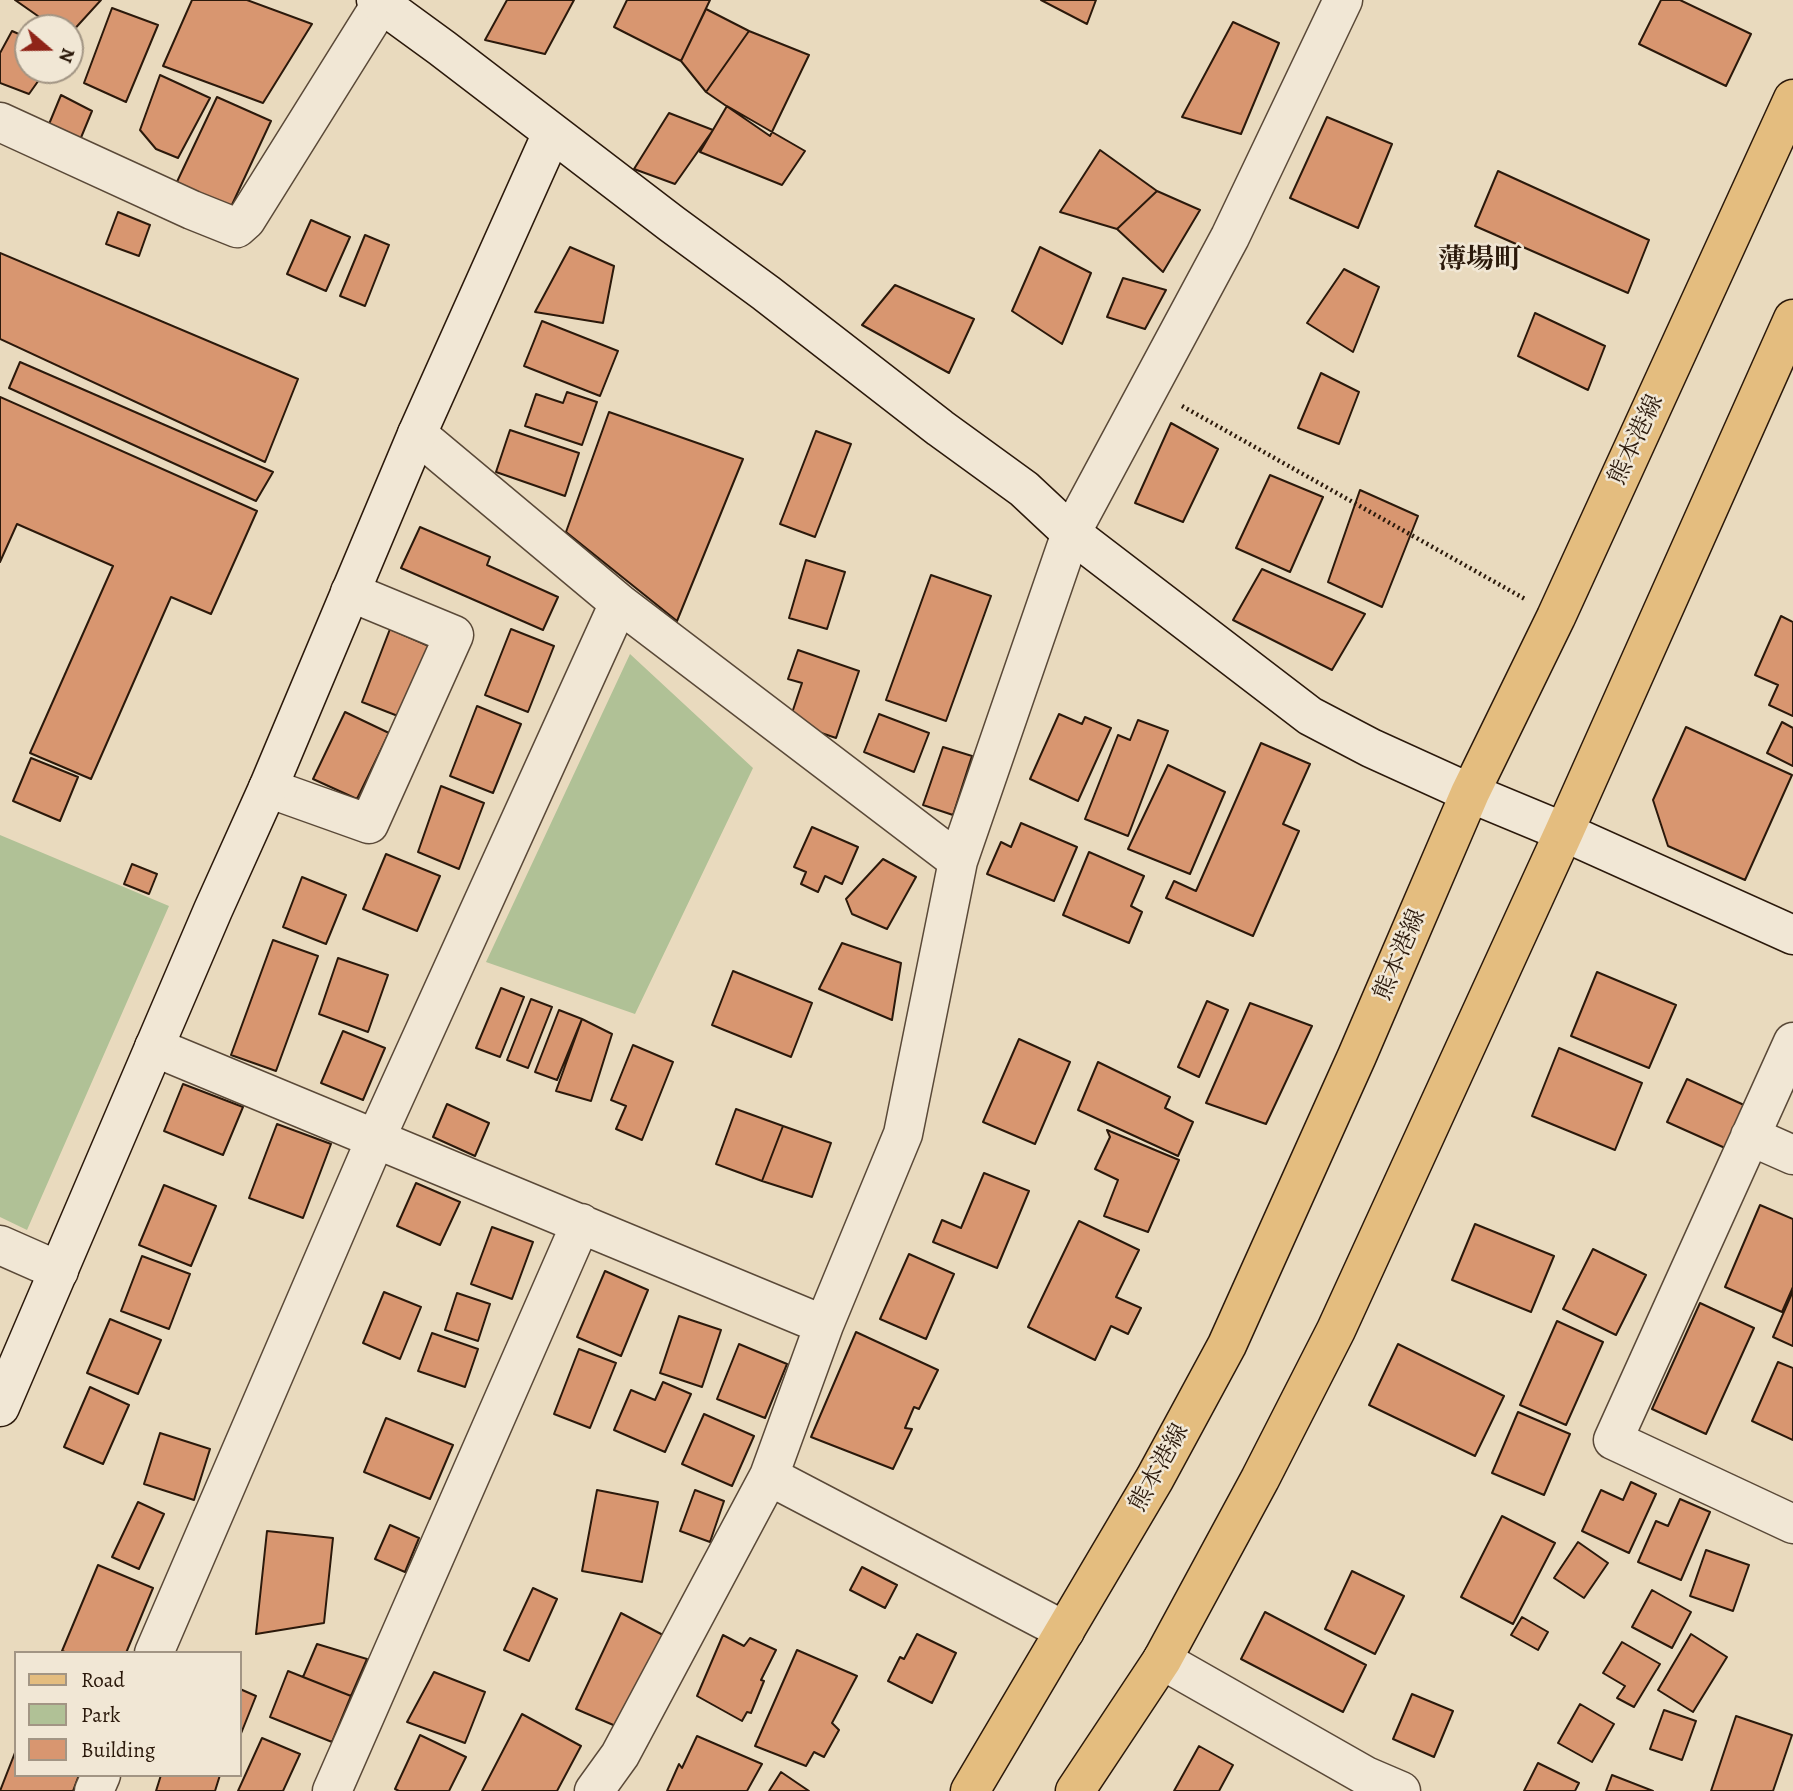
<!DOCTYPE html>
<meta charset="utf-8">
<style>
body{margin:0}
#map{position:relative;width:1793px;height:1791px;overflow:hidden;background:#e9dabe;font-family:Alegreya,serif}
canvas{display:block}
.legend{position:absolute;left:14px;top:1651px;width:228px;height:126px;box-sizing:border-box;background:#f1e7d5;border:2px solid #a29584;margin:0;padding:9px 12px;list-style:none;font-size:21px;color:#2b190b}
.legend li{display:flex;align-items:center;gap:14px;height:35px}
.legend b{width:35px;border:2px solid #a29584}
.north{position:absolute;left:14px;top:14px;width:70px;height:70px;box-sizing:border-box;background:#f1e7d5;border:2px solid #a29584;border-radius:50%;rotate:110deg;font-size:19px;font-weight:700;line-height:28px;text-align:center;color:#2b190b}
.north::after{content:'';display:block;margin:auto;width:24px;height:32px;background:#8f2418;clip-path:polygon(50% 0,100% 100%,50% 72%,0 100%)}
</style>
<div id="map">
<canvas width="1793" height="1791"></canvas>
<ul class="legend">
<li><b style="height:9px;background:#e4bd7f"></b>Road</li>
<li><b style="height:19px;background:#b0c196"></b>Park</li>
<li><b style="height:19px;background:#d89670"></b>Building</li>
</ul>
<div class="north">N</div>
</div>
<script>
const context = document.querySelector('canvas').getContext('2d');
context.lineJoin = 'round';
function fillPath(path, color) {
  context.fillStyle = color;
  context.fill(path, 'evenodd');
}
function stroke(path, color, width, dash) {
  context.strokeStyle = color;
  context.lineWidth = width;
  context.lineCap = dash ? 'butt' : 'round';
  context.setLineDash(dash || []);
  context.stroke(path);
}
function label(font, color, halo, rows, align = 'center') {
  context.font = font + ' Alegreya,"Noto Serif JP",serif';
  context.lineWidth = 5;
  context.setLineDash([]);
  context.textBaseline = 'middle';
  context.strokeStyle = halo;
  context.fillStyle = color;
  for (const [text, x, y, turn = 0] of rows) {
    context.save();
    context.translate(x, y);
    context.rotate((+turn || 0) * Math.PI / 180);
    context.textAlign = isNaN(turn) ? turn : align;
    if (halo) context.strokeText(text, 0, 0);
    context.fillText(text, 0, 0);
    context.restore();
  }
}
const green = new Path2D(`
 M630,654L753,768L635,1014L486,962Z
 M0,835L169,906L27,1230L0,1217Z`);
const building = new Path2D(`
 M15,0H101L70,34V28H55Z
 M192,0H247L312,24L263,103L163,66Z
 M507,0H574L545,54L485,40Z
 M627,0H710L681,61L614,27Z
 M1041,0H1096L1087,24Z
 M1661,0H1680L1751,34L1726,86L1639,44Z
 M112,8L158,25L126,102L84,83Z
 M706,9L749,31L706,92L681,61Z
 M1233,22L1279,43L1241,134L1182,117Z
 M12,31L28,38V70H46L29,94L0,83V53Z
 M749,31L809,55L770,136L706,92Z
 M160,75L210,98L178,158L156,149L140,130Z
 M61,95L92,111L80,140L47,129Z
 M217,97L271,121L230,209L175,186Z
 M727,106L805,151L782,185L700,152Z
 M669,113L713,130L675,184L634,169Z
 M1327,117L1392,144L1358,228L1290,198Z
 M1100,150L1157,191L1117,229L1060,212Z
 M1498,171L1649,240L1628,293L1475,226Z
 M1157,191L1200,210L1163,272L1117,229Z
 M118,212L150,225L139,256L106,244Z
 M311,220L350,237L326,291L287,274Z
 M365,235L389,245L365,306L340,296Z
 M570,247L614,266L603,323L535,312Z
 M1040,247L1091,273L1062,344L1012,311Z
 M0,253L298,379L265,462L0,339Z
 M1344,269L1379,287L1353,352L1307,323Z
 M1123,278L1166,290L1145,329L1107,317Z
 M895,285L974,319L949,373L862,325Z
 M1535,313L1605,346L1588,390L1518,356Z
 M542,321L618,351L600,396L524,366Z
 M20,362L273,472L256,501L9,388Z
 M1321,373L1359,392L1339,444L1298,428Z
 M567,392L597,402L582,445L525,426L536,394L563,403Z
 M0,397L257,511L211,614L171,597L91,779L30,753L113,566L17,524L0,562Z
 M609,412L743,459L677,621L566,532Z
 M1171,423L1218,449L1183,522L1135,503Z
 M510,430L579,453L565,496L496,472Z
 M816,431L851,444L815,537L780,524Z
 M1270,475L1323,497L1290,572L1236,548Z
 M1360,490L1418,516L1382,607L1328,582Z
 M420,527L490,557L487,565L558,597L543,630L401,568Z
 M806,560L845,572L827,629L789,618Z
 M1262,569L1365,614L1332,670L1233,620Z
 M931,575L991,596L946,721L886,700Z
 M1781,616L1793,622V716L1769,705L1778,685L1755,675Z
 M390,629L431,647L403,718L362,702Z
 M511,629L554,646L528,712L485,695Z
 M798,650L859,671L836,738L789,722L802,683L788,679Z
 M477,706L521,724L493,793L450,776Z
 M345,712L389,733L357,799L313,779Z
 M879,714L929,733L914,772L864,752Z
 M1059,714L1082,724L1085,717L1111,728L1078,801L1030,779Z
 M1138,720L1168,731L1128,836L1085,819L1118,735L1130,740Z
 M1782,722L1793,728V766L1767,753Z
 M1686,727L1792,775L1745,880L1668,846L1653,800Z
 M1261,743L1310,764L1283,824L1299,831L1253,936L1166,898L1174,881L1196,891Z
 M943,747L972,756L953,815L923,805Z
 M31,758L78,777L60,821L13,801Z
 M1168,765L1225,792L1190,874L1128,849Z
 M441,786L484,803L459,869L418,852Z
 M1021,823L1077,847L1054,901L987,874L1001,842L1011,847Z
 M812,827L858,847L842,884L825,876L818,892L801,884L806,872L794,867Z
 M1089,852L1144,876L1131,906L1142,912L1129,943L1063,915Z
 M386,854L440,876L417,931L363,909Z
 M883,859L916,877L887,929L852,914L846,899Z
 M132,864L157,874L149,894L124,884Z
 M302,877L346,895L326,944L283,927Z
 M273,940L318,956L276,1071L231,1055Z
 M842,943L901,963L892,1020L819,989Z
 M338,958L388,975L368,1032L319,1014Z
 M733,971L812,1003L791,1057L712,1025Z
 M1597,972L1676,1005L1649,1068L1571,1036Z
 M501,988L524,997L500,1057L476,1048Z
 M531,999L552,1007L528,1068L507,1060Z
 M1207,1001L1228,1010L1199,1077L1178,1067Z
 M1250,1003L1312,1026L1266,1124L1206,1103Z
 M559,1010L582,1019L557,1080L535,1072Z
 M582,1019L612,1034L591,1101L556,1091Z
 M343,1031L385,1048L363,1100L321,1083Z
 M1019,1039L1070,1062L1035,1144L983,1122Z
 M633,1045L673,1062L642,1140L616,1129L626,1106L611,1100Z
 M1559,1048L1642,1083L1615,1150L1532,1116Z
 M1098,1062L1170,1097L1165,1108L1193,1122L1178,1156L1078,1110Z
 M1687,1079L1744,1105L1725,1148L1667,1122Z
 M183,1084L243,1107L223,1155L164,1131Z
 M447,1104L489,1123L475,1156L433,1137Z
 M736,1109L783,1126L762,1181L716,1164Z
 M277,1124L331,1144L303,1218L249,1198Z
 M783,1126L831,1143L812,1197L762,1181Z
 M1107,1130L1179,1160L1148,1232L1104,1216L1118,1180L1095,1169L1110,1137Z
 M984,1173L1029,1191L997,1268L933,1242L942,1220L961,1228Z
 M416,1183L460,1202L440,1245L397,1226Z
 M164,1185L216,1206L191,1266L139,1245Z
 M1760,1205L1793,1219V1287L1782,1312L1725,1287Z
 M1079,1221L1139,1250L1116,1297L1141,1308L1128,1334L1111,1326L1095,1360L1028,1327Z
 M1475,1224L1554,1256L1531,1312L1452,1280Z
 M492,1227L533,1242L512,1299L471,1284Z
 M1593,1249L1646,1275L1616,1335L1563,1309Z
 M909,1254L954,1274L926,1339L880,1319Z
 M142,1256L190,1274L169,1329L121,1311Z
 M605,1271L648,1290L621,1356L577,1337Z
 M1793,1291V1346L1773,1337Z
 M384,1292L421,1307L400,1359L363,1343Z
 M457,1293L490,1304L478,1341L445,1330Z
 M1700,1303L1754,1328L1706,1434L1652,1409Z
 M679,1316L721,1330L702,1387L660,1373Z
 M110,1319L161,1340L138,1394L87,1373Z
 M1557,1321L1603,1342L1566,1425L1520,1405Z
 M856,1332L938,1370L919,1409L914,1407L905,1428L912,1429L893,1469L811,1437Z
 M432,1333L478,1349L465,1387L418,1371Z
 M739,1344L787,1364L765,1418L717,1399Z
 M1398,1344L1504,1396L1475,1456L1369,1405Z
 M579,1349L616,1363L590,1428L554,1414Z
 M1778,1362L1793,1368V1440L1752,1421Z
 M663,1382L691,1394L665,1452L614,1430L631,1390L655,1400Z
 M90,1387L129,1405L103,1464L64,1447Z
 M1518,1412L1570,1434L1544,1495L1492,1473Z
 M704,1414L754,1436L732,1486L682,1464Z
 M386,1418L453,1445L430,1499L364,1472Z
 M160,1433L210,1449L194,1500L144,1484Z
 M1631,1482L1656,1494L1629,1553L1582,1531L1601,1490L1623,1500Z
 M597,1490L658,1502L642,1582L582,1571Z
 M695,1490L724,1501L710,1542L680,1531Z
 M1680,1499L1710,1512L1681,1580L1638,1562L1656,1521L1668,1526Z
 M138,1502L164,1514L139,1569L112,1557Z
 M1502,1516L1555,1543L1513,1624L1461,1597Z
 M390,1525L419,1538L405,1572L375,1559Z
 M267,1531L333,1538L324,1623L256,1634Z
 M1578,1542L1608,1563L1584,1598L1554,1578Z
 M1706,1550L1749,1565L1733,1611L1690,1596Z
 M98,1565L153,1588L126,1653H68L62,1651Z
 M862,1567L897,1585L885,1608L850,1590Z
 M1352,1571L1404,1596L1375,1654L1325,1629Z
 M533,1588L557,1599L529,1661L504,1650Z
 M1652,1590L1691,1612L1672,1648L1632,1627Z
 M1265,1612L1366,1665L1343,1712L1241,1659Z
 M621,1613L663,1635L618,1727L576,1709Z
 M1522,1617L1548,1632L1538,1650L1511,1635Z
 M917,1634L956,1653L932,1703L888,1681L900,1657L904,1659Z
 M1691,1634L1727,1657L1693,1712L1658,1690Z
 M723,1635L744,1646L750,1638L776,1650L761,1680L764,1681L751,1713L747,1712L742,1721L697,1696Z
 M1622,1642L1660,1664L1634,1707L1617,1698L1625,1686L1603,1673Z
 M317,1644L367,1659L351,1696L303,1677Z
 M797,1650L857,1676L832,1723L839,1730L824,1757L814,1752L806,1766L755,1746Z
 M288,1671L351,1696L332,1742L270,1717Z
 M434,1672L485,1692L465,1743L407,1722Z
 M240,1689L256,1696L240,1736Z
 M1412,1694L1453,1711L1434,1757L1393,1739Z
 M1580,1704L1614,1724L1592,1762L1558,1743Z
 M1664,1710L1696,1721L1682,1760L1650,1749Z
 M522,1714L581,1746L557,1791H482Z
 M1736,1716L1792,1735L1773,1791H1711Z
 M420,1735L466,1757L449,1791H399L395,1789Z
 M697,1736L762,1764L747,1791H667L679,1764L682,1768Z
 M262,1738L300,1754L283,1791H238Z
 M1199,1746L1233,1765L1219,1791H1174Z
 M16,1750V1775H79L73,1791H0Z
 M1538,1763L1579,1783L1575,1791H1524Z
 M781,1772L809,1791H769Z
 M161,1775H220L215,1791H156Z
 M1612,1775L1653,1791H1606Z`);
const path = new Path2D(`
 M1182,406L1525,599`);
const street = new Path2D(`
 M0,122L192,210L237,228L246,220L381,4
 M417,434L619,603L958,861
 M268,788L369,824L454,635L350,592
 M1793,1042L1613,1440L1793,1524
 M154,1047L824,1325
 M1750,1136L1793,1155
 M0,1245L59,1271
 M769,1476L1065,1631
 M154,1653L376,1138L619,603
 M1162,1660L1366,1776L1401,1791
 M94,1791L101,1775
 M332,1791L581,1223
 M594,1791L620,1755L769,1476L824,1325L903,1134L958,861L1071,533L1230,237L1343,0`);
const secondary = new Path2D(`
 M376,0L442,48L672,224L766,293L940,428L1024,489L1071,533L1310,716L1371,748L1470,793L1564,832L1793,935
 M0,1407L213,910L268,788L417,434L552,133`);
const primary = new Path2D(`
 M970,1791L1155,1478L1227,1345L1357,1056L1470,793L1556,617L1793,99
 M1075,1791L1162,1660L1260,1479L1336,1330L1564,832L1793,319`);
const streetNames = [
 ["熊本港線",1637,440,-65],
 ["熊本港線",1401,955,-67],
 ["熊本港線",1160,1468,-61]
];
const quarterNames = [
 ["薄場町",1480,261]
];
fillPath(green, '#b0c196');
fillPath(building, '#d89670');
stroke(building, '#2b190b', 2);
stroke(street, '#5a4938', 41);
stroke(secondary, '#2b190b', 41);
stroke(primary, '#2b190b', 41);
stroke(path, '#2b190b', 4.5, [2, 3.5]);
stroke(street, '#f1e7d5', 38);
stroke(secondary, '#f1e7d5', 38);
stroke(primary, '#e4bd7f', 38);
label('24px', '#2b190b', '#f1e7d5', streetNames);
label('bold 28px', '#2b190b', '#f1e7d5', quarterNames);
</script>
